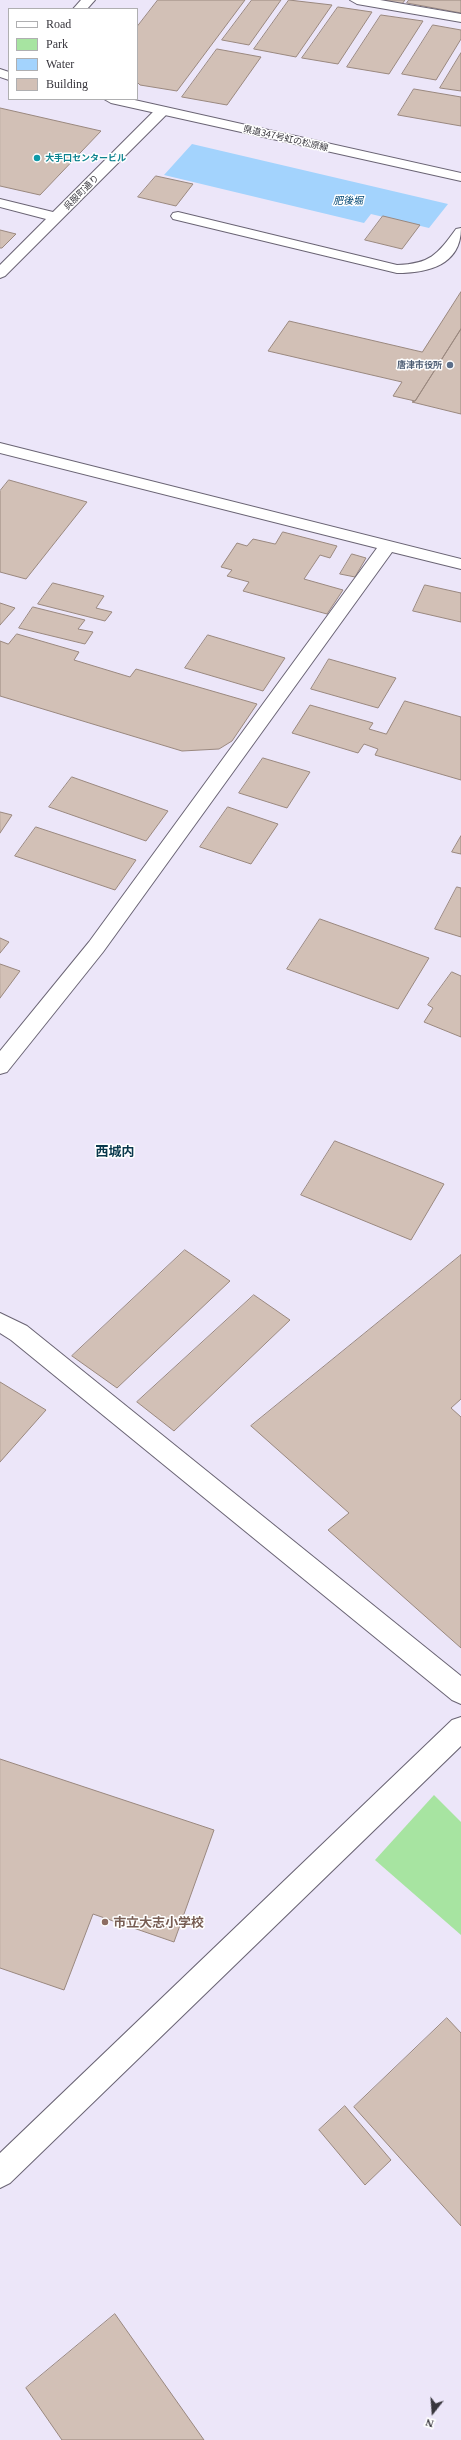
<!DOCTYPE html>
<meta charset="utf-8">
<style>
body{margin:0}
#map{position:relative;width:461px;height:2440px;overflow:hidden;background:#ece6f9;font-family:Georgia,serif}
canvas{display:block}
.legend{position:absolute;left:8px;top:8px;width:130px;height:92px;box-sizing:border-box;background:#fff;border:1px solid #afafb1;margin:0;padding:5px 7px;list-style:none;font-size:12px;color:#38363d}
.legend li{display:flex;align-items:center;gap:8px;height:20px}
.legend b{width:20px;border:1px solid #afafb1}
.north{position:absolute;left:413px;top:2392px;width:40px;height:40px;-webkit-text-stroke:3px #fff;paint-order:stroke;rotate:197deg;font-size:11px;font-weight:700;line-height:16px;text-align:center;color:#38363d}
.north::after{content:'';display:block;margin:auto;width:14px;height:18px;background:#38363d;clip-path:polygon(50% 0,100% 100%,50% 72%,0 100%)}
</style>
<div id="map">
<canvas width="461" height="2440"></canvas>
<ul class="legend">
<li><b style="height:5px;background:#fff"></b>Road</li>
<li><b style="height:11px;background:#a7e4a1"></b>Park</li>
<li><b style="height:11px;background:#a3d3fd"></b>Water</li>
<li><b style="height:11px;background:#d2c0b6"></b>Building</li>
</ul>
<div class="north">N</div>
</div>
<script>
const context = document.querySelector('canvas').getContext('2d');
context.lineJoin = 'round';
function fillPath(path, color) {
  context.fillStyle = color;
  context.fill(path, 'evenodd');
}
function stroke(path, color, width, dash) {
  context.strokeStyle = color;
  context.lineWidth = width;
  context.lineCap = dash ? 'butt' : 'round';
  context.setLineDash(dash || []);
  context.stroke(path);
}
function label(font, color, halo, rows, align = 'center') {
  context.font = font + ' Georgia,"Noto Sans JP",serif';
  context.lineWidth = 3;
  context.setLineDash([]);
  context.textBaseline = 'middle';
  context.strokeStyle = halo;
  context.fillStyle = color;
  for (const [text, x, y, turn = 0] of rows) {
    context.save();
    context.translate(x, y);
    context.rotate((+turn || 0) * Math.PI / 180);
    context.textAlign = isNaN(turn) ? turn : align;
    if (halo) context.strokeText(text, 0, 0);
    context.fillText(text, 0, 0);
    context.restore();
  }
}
const green = new Path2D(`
 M434,1795L461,1822V1935L375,1860Z`);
const water = new Path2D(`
 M192,144L448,204L429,228L371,214L364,223L164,175Z`);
const building = new Path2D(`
 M158,0H245L177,91L140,85L137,82V27Z
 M252,0H281L249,45L222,40Z
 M289,0L332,5L296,57L254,49Z
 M382,0H405L402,4Z
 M409,0H461V13L407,3Z
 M338,7L372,12L338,64L302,58Z
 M381,15L423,21L389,74L347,67Z
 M433,25L461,30V39L436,80L402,74Z
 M217,49L261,57L227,105L182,97Z
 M461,53V91L440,88Z
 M414,89L461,97V126L398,115Z
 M0,108L101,131L40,195L0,186Z
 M156,176L193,184L176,206L138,197Z
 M383,216L420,225L402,249L365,240Z
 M0,230L16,234L2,248H0Z
 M461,292V329L415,401L393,396L402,382L268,351L289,321L422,352Z
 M461,329V414L412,402L415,401Z
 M9,480L87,502L26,579L0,572V491Z
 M283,532L337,546L330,558L320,555L304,579L343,590L327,614L243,591L249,582L227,576L232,570L221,567L237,543L247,546L253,539L275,544Z
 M352,554L366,558L355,577L340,574Z
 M53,583L104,596L96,608L112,612L105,621L38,604Z
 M425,585L461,593V622L413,611Z
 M0,603L15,608L0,625Z
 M33,607L85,620L78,629L93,632L85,644L19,628Z
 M17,634L79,652L74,660L130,677L136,669L257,704L232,741L219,749L182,751L0,696V641L8,644Z
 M208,635L285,658L263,691L185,668Z
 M329,659L396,678L378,708L311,689Z
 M405,701L461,717V780L375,755L378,749L364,744L358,753L292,733L310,705L373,723L369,729L386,734Z
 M263,758L310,772L287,808L239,793Z
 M72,777L168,811L146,841L49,807Z
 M228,807L278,824L251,864L200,847Z
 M0,812L12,815L0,833Z
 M36,827L136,860L115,890L15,856Z
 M461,836V854L452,852Z
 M457,887L461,888V937L435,929Z
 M320,919L429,958L398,1009L287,969Z
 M0,938L9,942L0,953Z
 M0,964L20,971L0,998Z
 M452,972L461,976V1037L424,1022L433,1008L428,1005Z
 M335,1141L444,1184L411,1240L301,1195Z
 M185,1250L230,1281L117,1388L72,1356Z
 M461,1255V1399L451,1408L461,1417V1648L328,1530L349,1513L251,1426Z
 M254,1295L290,1320L174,1431L137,1402Z
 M0,1382L46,1410L0,1462Z
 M0,1759L214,1830L174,1942L93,1914L64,1990L0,1968Z
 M447,2018L461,2033V2226L354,2107Z
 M345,2106L391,2160L365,2185L319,2130Z
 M115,2314L204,2440H62L26,2388Z`);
const service = new Path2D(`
 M178,212L397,265C430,264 437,255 456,229L461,228C461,265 428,273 397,273L173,219L171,216L173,213Z`);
const minor = new Path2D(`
 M350,0H380L461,14V22L357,4Z
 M162,107L167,108L169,111L167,114L5,276L0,278V265L46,219L0,207V199L53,212L157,108Z
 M0,443L461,559V569L392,552L103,952L7,1072L0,1074V1051L89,942L377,548L0,453Z
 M0,1313L27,1326L461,1676V1704L452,1700L11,1340L0,1333Z
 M461,1717V1746L10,2183L0,2188V2153L452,1720Z`);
const tertiary = new Path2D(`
 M81,0H95L87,9H73Z`);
const secondary = new Path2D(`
 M0,69L9,72V80L0,77Z
 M104,99H130L461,173V181L111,103Z`);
const markers = [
 [37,158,4,"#0f9aa8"],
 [450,365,4,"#5c6f8a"],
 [105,1922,4,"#8d6e63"]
];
const farStreetnames = [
 ["県道347号虹の松原線",286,138,13],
 ["呉服町通り",81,192,-45]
];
const farCulturenames = [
 ["大手口センタービル",45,158]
];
const farServicenames = [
 ["唐津市役所",442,365]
];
const farWaternames = [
 ["肥後堀",348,200]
];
const quarterNames = [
 ["西城内",115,1151]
];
const nearEducationnames = [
 ["市立大志小学校",113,1922]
];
fillPath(green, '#a7e4a1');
fillPath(water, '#a3d3fd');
fillPath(building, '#d2c0b6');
stroke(building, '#9a887f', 1);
stroke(service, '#6a6474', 2);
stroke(minor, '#6a6474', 2);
stroke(tertiary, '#6a6474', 2);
stroke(secondary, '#6a6474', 2);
fillPath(service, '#fff');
fillPath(minor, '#fff');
fillPath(tertiary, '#fff');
fillPath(secondary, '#fff');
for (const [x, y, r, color] of markers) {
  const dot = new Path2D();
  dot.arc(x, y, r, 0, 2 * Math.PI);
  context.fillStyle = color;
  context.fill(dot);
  stroke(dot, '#fff', 1.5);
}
label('9px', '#38363d', '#fff', farStreetnames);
label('bold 9px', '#0d838f', '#fff', farCulturenames, 'left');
label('bold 9px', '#4e5e75', '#fff', farServicenames, 'right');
label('italic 10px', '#024773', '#fff', farWaternames);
label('bold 13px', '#09384c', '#fff', quarterNames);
label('bold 13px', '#785e54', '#fff', nearEducationnames, 'left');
</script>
